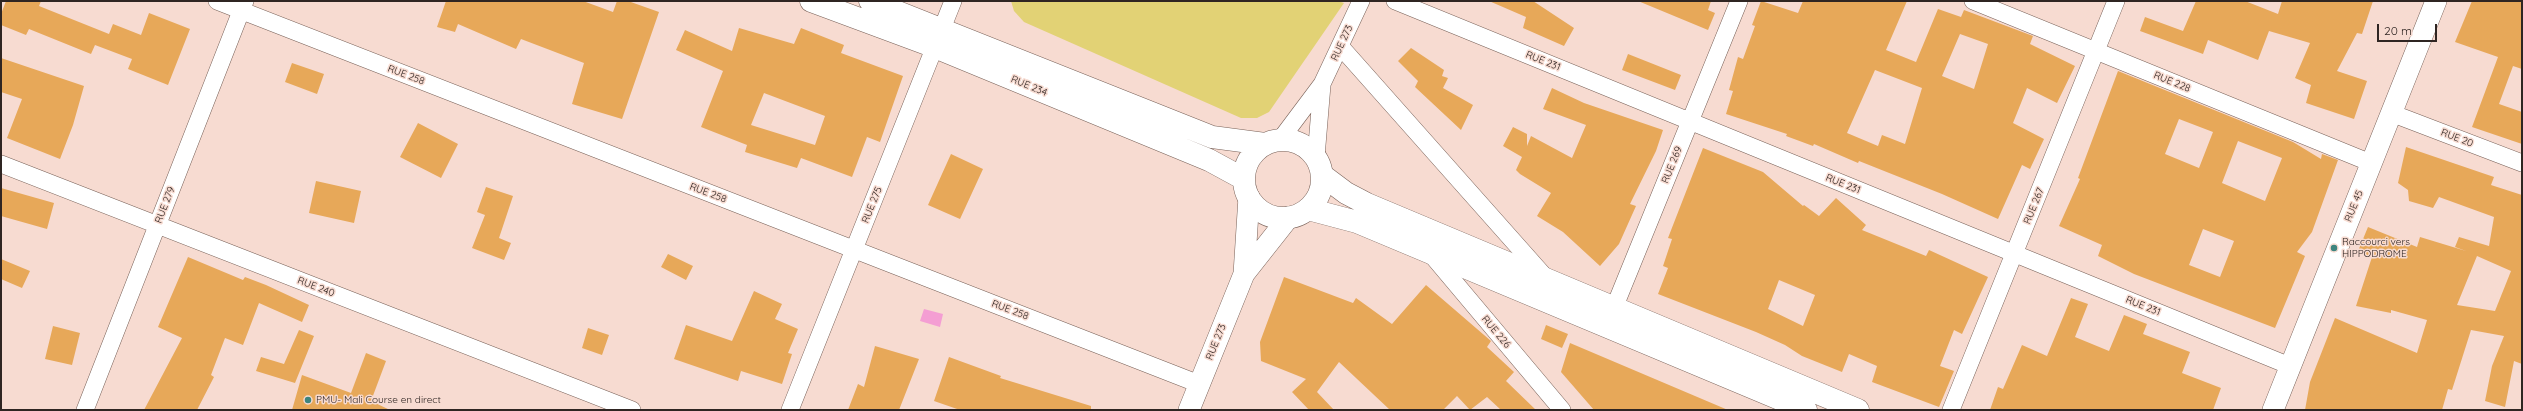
<!DOCTYPE html>
<style>
body{margin:0}
#map{position:relative;width:2523px;height:411px;overflow:hidden;background:#f7dbd1;font-family:Quicksand,sans-serif}
canvas{display:block}
.frame{position:absolute;inset:0;border:2px solid #2f2522;pointer-events:none}
.scale{position:absolute;left:2377px;top:24px;width:60px;height:18px;box-sizing:border-box;border:2px solid #2f2522;border-top:0;padding-left:5px;font-size:12px;line-height:14px;white-space:nowrap;color:#2f2522;-webkit-text-stroke:3px #f7dbd1;paint-order:stroke}
</style>
<div id="map">
<canvas width="2523" height="411"></canvas>
<div class="frame"></div>
<div class="scale">20 m</div>
</div>
<script>
const context = document.querySelector('canvas').getContext('2d');
context.lineJoin = 'round';
function fillPath(path, color) {
  context.fillStyle = color;
  context.fill(path, 'evenodd');
}
function stroke(path, color, width, dash) {
  context.strokeStyle = color;
  context.lineWidth = width;
  context.lineCap = dash ? 'butt' : 'round';
  context.setLineDash(dash || []);
  context.stroke(path);
}
function label(font, color, halo, rows, align = 'center') {
  context.font = font + ' Quicksand,sans-serif';
  context.lineWidth = 3;
  context.setLineDash([]);
  context.textBaseline = 'middle';
  context.strokeStyle = halo;
  context.fillStyle = color;
  for (const [text, x, y, turn = 0] of rows) {
    context.save();
    context.translate(x, y);
    context.rotate((+turn || 0) * Math.PI / 180);
    context.textAlign = isNaN(turn) ? turn : align;
    if (halo) context.strokeText(text, 0, 0);
    context.fillText(text, 0, 0);
    context.restore();
  }
}
const green = new Path2D(`
 M1011,1H1338L1344,3L1269,112L1257,118H1241L1024,22L1014,11Z`);
const water = new Path2D(`
 M924,309L943,314L940,327L920,321Z`);
const building = new Path2D(`
 M6,1H41L39,6L109,34L113,24L141,35L149,13L190,29L168,85L128,69L132,59L95,45L91,54L29,29L26,35L1,25V14Z
 M446,1H583L613,12L617,1H628L659,12L622,119L572,104L584,63L521,39L516,49L458,24L455,32L437,27Z
 M1489,1H1533L1574,28L1564,46L1523,28L1526,17Z
 M1638,1H1711L1708,10L1715,13L1708,30Z
 M1761,1L1798,13L1803,1H1907L1886,50L1916,62L1938,9L1961,17L1964,10L2033,36L2030,44L2075,66L2057,103L2027,88L2013,123L2044,139L2030,169L2022,165L1998,219L1942,194L1859,161L1858,163L1814,144L1813,146L1786,136L1787,134L1726,114L1733,91L1729,90L1738,57L1743,59L1755,26L1752,25ZM1960,34L1988,44L1974,89L1942,76ZM1875,70L1922,88L1905,144L1882,135L1878,146L1847,133Z
 M2196,1H2245L2278,14L2282,1H2373L2362,34L2357,33L2337,71L2367,81L2354,119L2306,103L2311,85L2295,78L2310,43L2269,31L2258,60L2208,40L2203,54L2140,31L2145,17L2183,31Z
 M2472,1H2522V69L2513,66L2499,104L2522,112V144L2472,127L2498,57L2455,42Z
 M739,28L794,44L801,28L844,45L841,53L903,76L880,142L867,137L852,177L801,158L797,168L745,152L747,145L701,127L723,71L676,50L685,30L732,51ZM764,93L825,116L815,145L751,125Z
 M1411,48L1444,70L1442,76L1448,78L1443,88L1473,105L1461,130L1415,87L1418,81L1398,61Z
 M1628,54L1681,75L1675,90L1622,70Z
 M1,58L84,86L73,125L60,159L7,138L22,99L1,92Z
 M292,63L324,74L317,94L285,82Z
 M2118,71L2293,142L2321,159L2322,154L2338,160L2312,232L2297,252L2305,256L2275,328L2134,274L2098,256L2102,245L2059,226L2080,179L2078,178ZM2179,119L2213,132L2199,168L2165,154ZM2238,141L2282,158L2265,201L2222,183ZM2203,229L2234,241L2220,277L2189,265Z
 M1552,88L1584,103L1663,130L1656,151L1630,204L1636,206L1619,244L1600,266L1563,232L1537,216L1551,193L1520,174L1516,170L1522,157L1503,146L1513,127L1527,134V146L1531,136L1572,158L1586,125L1543,109Z
 M418,123L458,144L441,178L400,157Z
 M2406,147L2494,177L2491,185L2522,195V364L2514,361L2505,407L2485,401L2492,366L2504,336L2471,330L2452,390L2448,389L2442,410H2305L2310,382L2335,318L2417,353L2427,320L2391,310V313L2356,306L2372,257L2358,251L2368,227L2417,247L2420,237L2466,251L2455,247L2459,237L2489,246L2494,217L2439,197L2433,208L2409,201L2408,190L2398,183ZM2477,256L2511,271L2495,311L2457,305Z
 M1703,148L1763,172L1803,206L1804,205L1819,216L1836,198L1866,225L1862,230L1926,256L1929,250L1988,277L1962,334L1954,330L1940,366L1954,371L1939,407L1872,382L1877,366L1849,354L1842,372L1802,356L1785,345L1756,332L1658,294L1668,268L1663,266L1672,239L1668,238ZM1779,280L1815,295L1803,326L1768,309Z
 M951,154L983,169L960,219L928,205Z
 M316,181L361,191L354,223L309,213Z
 M486,187L513,196L499,238L511,243L504,260L472,248L485,215L477,212Z
 M1,188L54,203L47,229L1,216Z
 M668,254L693,266L686,280L661,267Z
 M188,257L243,280L245,277L266,285L309,305L302,322L259,303L243,345L225,338L211,375L214,377L197,410H144L182,338L158,327Z
 M1,259L30,271L22,288L1,279Z
 M1284,277L1353,303L1356,298L1392,324L1426,285L1491,341L1487,347L1514,372L1506,381L1536,410H1501L1487,397L1470,410L1457,396L1443,410H1390L1339,362L1317,392L1334,410H1309L1292,392L1306,379L1261,361L1260,342Z
 M754,291L782,304L775,319L798,329L788,353L792,354L782,384L741,371L738,381L674,359L686,325L732,341Z
 M2071,298L2088,304L2075,337L2109,351L2124,315L2147,324L2143,334L2190,352L2182,373L2221,388L2213,410H1990L1998,387L2003,389L2022,345L2047,356Z
 M1546,325L1568,334L1562,348L1541,339Z
 M53,326L80,333L72,365L45,359Z
 M588,328L609,335L602,355L582,348Z
 M299,330L314,336L295,383L256,371L261,357L284,364Z
 M1570,343L1728,410H1594L1561,372Z
 M875,346L919,359L899,410H848L858,384L864,387Z
 M366,353L386,361L371,401L390,410H292L302,375L351,393Z
 M949,357L1001,376L1000,378L1091,406V410H960L934,401Z`);
const minor = new Path2D(`
 M217,1L1199,384
 M1395,1L2290,366
 M1973,1L2371,163
 M1340,46L1546,278
 M2391,113L2522,163
 M1280,140L1322,84L1361,1
 M1316,157L1322,85
 M1,164L632,410
 M1430,253L1562,410
 M1610,318L1739,1
 M85,410L245,1
 M790,410L953,1
 M1951,410L2116,1`);
const tertiary = new Path2D(`
 M1244,274L1249,197
 M1189,410L1244,274L1289,217
 M2273,410L2436,1`);
const secondary = new Path2D(`
 M811,1L935,47L1209,160L1244,179
 M870,1L1212,137L1265,144
 M1244 179a39 39 0 1 1 78 0a39 39 0 1 1-78 0Z
 M1322,175L1346,193L1367,204L1858,410
 M1308,209L1357,222L1806,410`);
const markers = [
 [2334,248,4,"#3d847e"],
 [308,400,4,"#3d847e"]
];
const streetNames = [
 ["RUE 273",1342,43,-65],
 ["RUE 231",1543,61,22],
 ["RUE 258",406,75,21],
 ["RUE 228",2172,82,22],
 ["RUE 234",1029,86,22],
 ["RUE 20",2457,138,21],
 ["RUE 269",1672,165,-68],
 ["RUE 231",1843,184,22],
 ["RUE 258",708,193,21],
 ["RUE 279",165,205,-69],
 ["RUE 275",872,205,-68],
 ["RUE 267",2034,206,-68],
 ["RUE 45",2354,206,-68],
 ["RUE 240",316,287,21],
 ["RUE 231",2143,306,22],
 ["RUE 258",1010,310,21],
 ["RUE 226",1496,332,50],
 ["RUE 273",1216,342,-68]
];
const poiNames = [
 ["Raccourci vers",2342,242],
 ["HIPPODROME",2342,254],
 ["PMU- Mali Course en direct",316,400]
];
fillPath(green, '#e2d275');
fillPath(water, '#f49ed3');
fillPath(building, '#e7a859');
stroke(minor, '#786158', 18);
stroke(tertiary, '#786158', 22);
stroke(secondary, '#786158', 23);
stroke(minor, '#fff', 17);
stroke(tertiary, '#fff', 21);
stroke(secondary, '#fff', 22);
for (const [x, y, r, color] of markers) {
  const dot = new Path2D();
  dot.arc(x, y, r, 0, 2 * Math.PI);
  context.fillStyle = color;
  context.fill(dot);
  stroke(dot, '#f7dbd1', 1.5);
}
label('10px', '#2f2522', '#f7dbd1', streetNames);
label('10px', '#2f2522', '#f7dbd1', poiNames, 'left');
</script>
